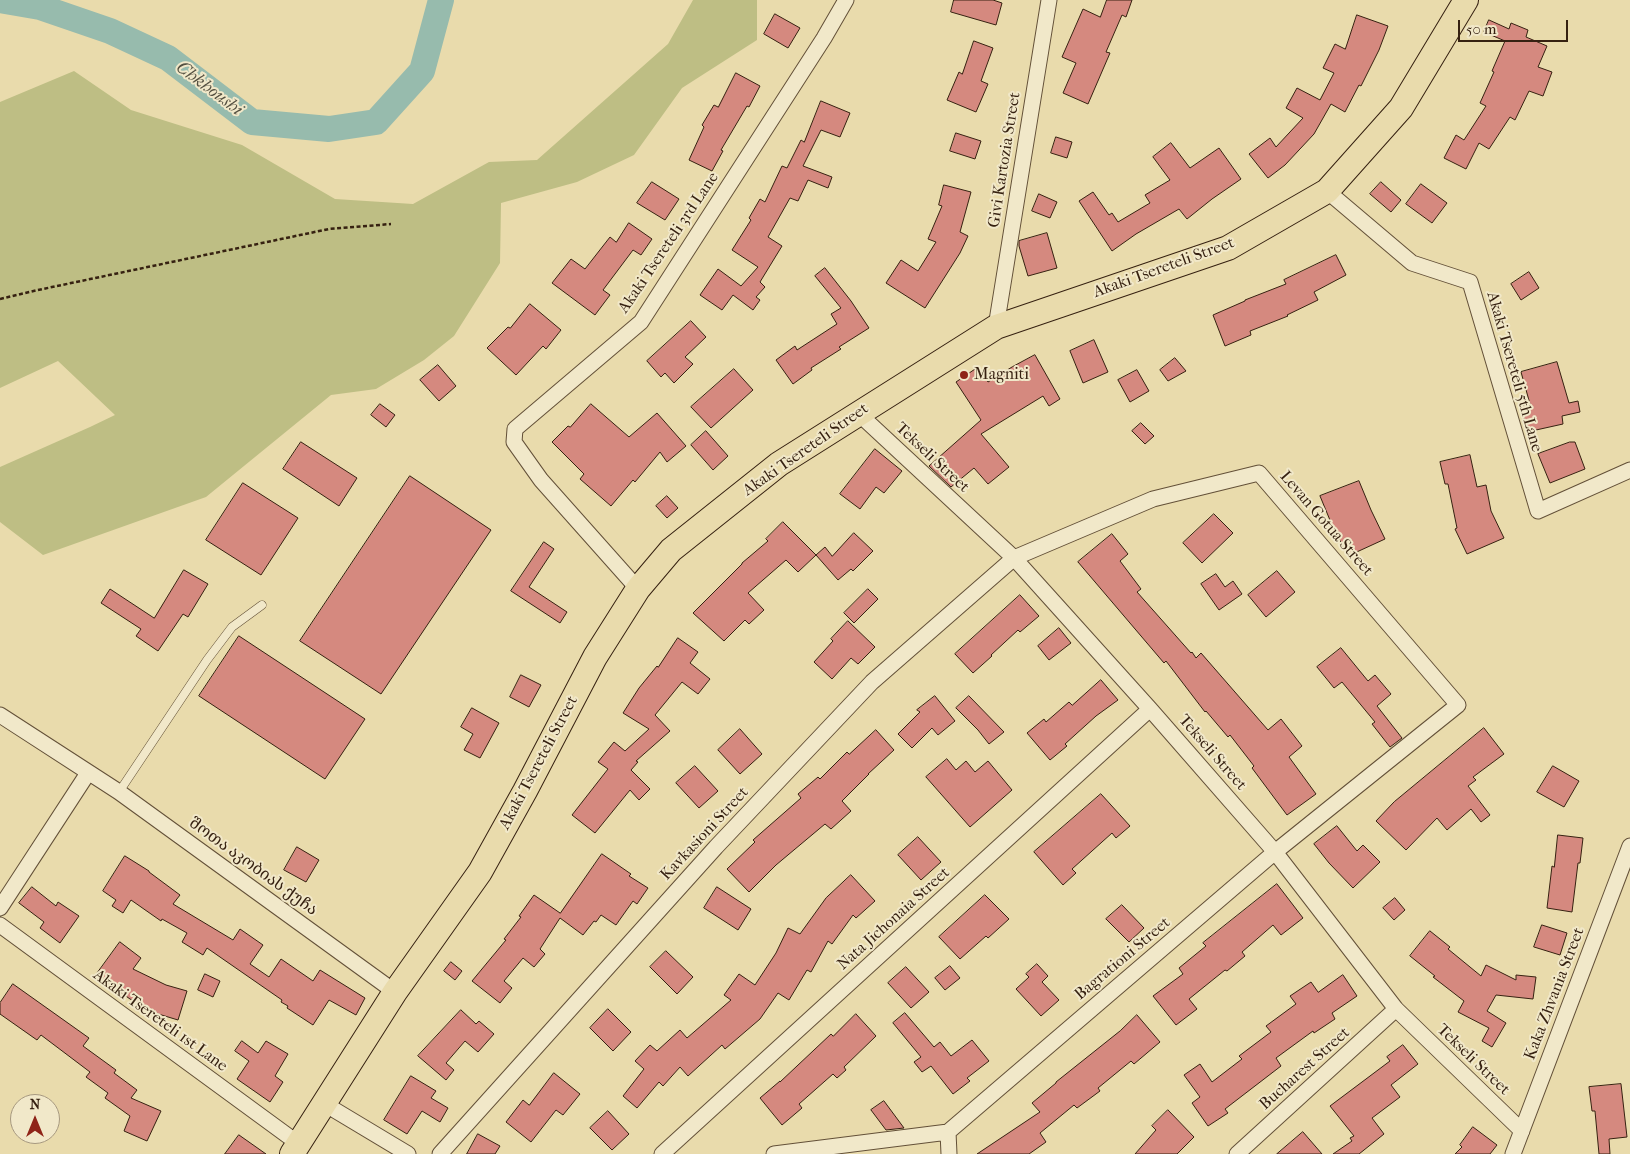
<!DOCTYPE html>
<meta charset="utf-8">
<style>
body{margin:0}
#map{position:relative;width:1630px;height:1154px;overflow:hidden;background:#e9dbac;font-family:"IM FELL French Canon",serif}
canvas{display:block}
.north{position:absolute;left:10px;top:1094px;width:50px;height:50px;box-sizing:border-box;background:#f1e8c9;border:1px solid #a6987f;border-radius:50%;rotate:0deg;font-size:14px;font-weight:700;line-height:20px;text-align:center;color:#362111}
.north::after{content:'';display:block;margin:auto;width:18px;height:22px;background:#8f2418;clip-path:polygon(50% 0,100% 100%,50% 72%,0 100%)}
.scale{position:absolute;left:1458px;top:20px;width:110px;height:22px;box-sizing:border-box;border:2px solid #362111;border-top:0;padding-left:6px;font-size:15px;line-height:18px;white-space:nowrap;color:#362111;-webkit-text-stroke:4px #f1e8c9;paint-order:stroke}
</style>
<div id="map">
<canvas width="1630" height="1154"></canvas>
<div class="north">N</div>
<div class="scale">50 m</div>
</div>
<script>
const context = document.querySelector('canvas').getContext('2d');
context.lineJoin = 'round';
function fillPath(path, color) {
  context.fillStyle = color;
  context.fill(path, 'evenodd');
}
function stroke(path, color, width, dash) {
  context.strokeStyle = color;
  context.lineWidth = width;
  context.lineCap = dash ? 'butt' : 'round';
  context.setLineDash(dash || []);
  context.stroke(path);
}
function label(font, color, halo, rows, align = 'center') {
  context.font = font + ' "IM FELL French Canon","Noto Serif Georgian",serif';
  context.lineWidth = 4;
  context.setLineDash([]);
  context.textBaseline = 'middle';
  context.strokeStyle = halo;
  context.fillStyle = color;
  for (const [text, x, y, turn = 0] of rows) {
    context.save();
    context.translate(x, y);
    context.rotate((+turn || 0) * Math.PI / 180);
    context.textAlign = isNaN(turn) ? turn : align;
    if (halo) context.strokeText(text, 0, 0);
    context.fillText(text, 0, 0);
    context.restore();
  }
}
const green = new Path2D(`
 M693,0H757V40L682,88L634,155L577,182L501,203L500,263L454,336L424,360L376,389L331,395L206,497L43,555L0,522V467L90,427L115,415L58,361L0,388V102L74,71L131,110L242,145L335,199L413,204L489,162L537,160L668,44Z`);
const river = new Path2D(`
 M0,0L40,7L110,31L168,58L252,122L329,129L376,122L422,71L441,0`);
const building = new Path2D(`
 M954,0H993L1002,3L996,25L951,12Z
 M1107,0H1132L1126,17L1122,15L1106,52L1110,53L1088,104L1063,93L1076,63L1062,57L1083,9L1100,17Z
 M775,14L800,28L788,48L764,34Z
 M1357,15L1388,26L1379,50L1361,86L1359,85L1345,112L1331,104L1314,134L1285,165L1268,178L1249,154L1270,138L1276,147L1303,118L1286,108L1297,88L1320,100L1334,73L1323,68L1335,44L1345,49Z
 M1489,20L1509,29L1511,23L1528,30L1526,37L1547,46L1538,67L1552,72L1543,96L1529,91L1515,120L1510,117L1489,149L1479,143L1466,169L1444,158L1456,135L1464,140L1486,106L1480,103L1494,72L1492,71L1505,41L1484,32Z
 M974,41L993,48L981,81L988,84L976,112L947,100L959,72L962,74Z
 M736,73L760,86L749,107L747,106L721,150L723,151L712,171L689,160L704,127L702,125L714,105L718,107Z
 M821,101L850,113L840,137L821,130L803,166L832,177L828,188L808,180L798,201L790,198L768,237L782,246L760,282L765,287L756,297L760,300L753,310L733,295L722,310L700,295L718,269L741,286L758,267L732,250L751,220L749,218L760,199L765,202L782,166L787,168L801,140L804,142Z
 M956,133L981,141L975,159L950,151Z
 M1056,137L1072,142L1067,158L1051,153Z
 M1171,143L1190,168L1219,148L1241,179L1212,199L1187,219L1179,209L1136,234L1112,251L1079,201L1093,192L1109,215L1112,213L1118,222L1150,203L1145,195L1170,180L1153,157Z
 M652,182L679,199L665,220L637,203Z
 M1381,182L1401,200L1391,212L1370,194Z
 M1421,184L1447,203L1432,223L1406,204Z
 M944,185L971,192L960,232L968,236L960,253L925,308L886,283L901,260L918,271L936,242L928,239L942,206L939,205Z
 M1039,194L1057,202L1050,218L1032,211Z
 M629,223L652,239L641,255L633,250L603,290L610,295L595,315L552,283L571,259L585,269L610,237L616,242Z
 M1047,233L1057,268L1028,276L1019,246V241Z
 M1336,255L1346,275L1314,292L1318,300L1287,315L1288,316L1250,331L1251,335L1225,346L1213,315L1245,301V300L1286,284L1284,280Z
 M825,268L851,301L869,328L839,347L841,349L811,368L812,370L793,384L776,360L795,346L797,350L837,324L831,314L841,308L815,276Z
 M1529,272L1539,288L1521,300L1511,284Z
 M530,304L561,330L546,349L543,346L516,375L487,348L508,327L510,328Z
 M691,321L706,337L685,357L693,364L674,383L665,373L661,377L647,361Z
 M1094,340L1108,372L1083,383L1070,351Z
 M1035,355L1060,399L1049,406L1043,396L981,434L1009,467L988,484L974,468L951,487L929,466L981,420L956,382L978,367L988,382L1012,367Z
 M1175,358L1186,371L1168,381L1160,370Z
 M1557,362L1569,403L1578,401L1580,412L1562,416L1563,424L1527,432L1521,406L1530,404L1521,372Z
 M438,365L456,386L439,401L420,380Z
 M734,369L753,390L711,428L691,407Z
 M1137,370L1149,391L1130,402L1118,380Z
 M380,404L395,415L386,427L371,415Z
 M591,404L629,437L657,413L686,446L667,462L660,452L635,482L633,480L611,506L580,479L584,474L552,442L568,426L570,427Z
 M1141,423L1154,436L1145,444L1132,431Z
 M706,431L728,456L713,470L691,445Z
 M301,442L357,478L339,506L283,469Z
 M1570,442H1575L1585,469L1550,483L1538,454Z
 M875,449L902,471L884,493L876,487L860,509L840,494Z
 M1470,455L1477,487L1486,485L1491,511L1504,538L1467,554L1455,529L1457,528L1448,484H1445L1440,462Z
 M410,476L491,530L381,694L300,641Z
 M1359,481L1371,510L1385,539L1348,556L1332,525L1320,496Z
 M243,483L298,518L261,575L206,540Z
 M667,496L678,508L667,518L656,506Z
 M1214,514L1233,533L1202,563L1183,543Z
 M783,522L816,555L798,572L786,560L748,593L764,610L749,624L745,620L724,641L693,613L742,564V563L768,541L766,539Z
 M854,533L873,551L853,571L851,569L838,580L816,555L825,547L832,556Z
 M1112,534L1128,554L1120,561L1141,589L1137,592L1191,653L1192,652L1196,658L1201,653L1268,730L1281,719L1302,746L1289,757L1316,794L1287,815L1252,768L1254,766L1230,735L1228,737L1206,711L1205,712L1166,661L1164,663L1078,562Z
 M544,542L554,549L529,587L567,612L560,623L511,591Z
 M184,570L208,584L188,617L183,614L158,651L136,636L141,629L101,603L110,589L154,618Z
 M1277,571L1295,592L1266,617L1248,595Z
 M1216,574L1225,587L1233,581L1242,594L1219,610L1201,584Z
 M868,589L878,599L854,623L844,613Z
 M1020,595L1039,616L1020,632L1018,630L991,655L992,656L973,673L955,654Z
 M848,621L875,647L858,664L851,658L832,679L814,662L833,641L831,639Z
 M1059,628L1071,643L1049,660L1038,646Z
 M239,636L365,719L325,779L199,696Z
 M678,638L698,652L690,663L710,679L698,694L682,682L655,715L670,731L636,761L638,762L631,770L650,789L639,800L630,790L595,833L572,815L608,769L598,762L614,742L625,751L649,729L623,713L639,688L657,666L658,667Z
 M1341,648L1368,681L1375,675L1391,694L1377,706L1402,738L1390,747L1372,724L1375,722L1342,682L1334,688L1317,667Z
 M521,675L541,685L529,707L510,697Z
 M1101,680L1118,700L1096,716L1065,744L1067,746L1050,760L1027,733L1044,719L1046,722L1069,702L1072,705Z
 M935,696L955,721L938,735L932,728L912,748L898,734L920,712L917,710Z
 M969,696L1004,732L989,744L978,730L956,708Z
 M472,708L499,723L480,758L464,750L473,734L461,727Z
 M1484,728L1504,754L1473,777L1476,780L1468,786L1490,815L1481,822L1471,809L1447,830L1437,818L1406,850L1376,821L1394,802Z
 M740,729L762,754L740,774L718,750Z
 M876,730L894,750L868,774H869L842,801L851,811L831,829L825,824L776,865L749,892L727,869L755,842L753,840L801,798L798,794L818,777L820,779L847,752L849,754Z
 M947,759L956,770L966,761L975,772L988,761L1012,790L970,827L926,777Z
 M695,766L718,791L699,808L676,783Z
 M1553,766L1579,781L1564,807L1537,792Z
 M1101,794L1130,826L1116,838L1112,833L1072,869L1076,873L1063,885L1034,852Z
 M1337,826L1357,851L1363,845L1380,862L1353,888L1329,863L1314,844Z
 M1558,835L1583,838L1580,863H1578L1572,912L1547,908L1552,866L1554,867Z
 M918,837L941,862L921,880L898,855Z
 M297,847L319,860L306,882L284,870Z
 M602,854L631,874L629,876L648,888L637,904L633,901L616,925L601,915L596,922L594,921L583,935L560,918L540,949L545,954L534,967L523,958L504,981L512,988L500,1003L472,981L506,940L504,939L521,917L519,916L534,895L560,913Z
 M125,856L149,871V872L180,895L173,904L233,940L240,929L263,945L250,964L269,977L281,959L313,981L320,970L365,998L356,1015L329,1000L313,1025L287,1008L288,1006L281,1002L282,1000L207,948L203,955L182,942L187,933L162,919L161,921L131,900L123,913L112,906L116,900L103,891Z
 M851,875L875,901L856,918L853,915L832,944L828,941L811,972L807,970L789,1000L778,993L760,1019L725,1049L722,1045L688,1076L680,1067L663,1086L659,1082L637,1108L623,1096L644,1069L635,1061L650,1045L657,1051L680,1030L687,1038L731,1000L724,995L739,974L755,985L776,953L788,928L800,934L826,898Z
 M1277,884L1303,918L1281,935L1273,925L1242,952L1245,956L1227,971L1225,970L1189,999L1197,1009L1176,1025L1153,996L1183,974L1179,968L1206,946L1203,943Z
 M32,887L56,906L58,902L79,916L60,943L40,928L44,922L19,903Z
 M717,887L751,909L738,930L704,908Z
 M985,895L1009,919L988,938L986,936L960,959L939,937Z
 M1395,898L1405,910L1394,920L1383,908Z
 M1122,905L1144,928L1129,942L1106,919Z
 M1542,925L1567,933L1560,955L1534,947Z
 M1430,931L1450,947L1448,949L1481,976L1486,965L1516,980V975L1536,977L1533,999L1496,995L1487,1011L1506,1023L1492,1047L1482,1041L1489,1028L1458,1012L1464,1001L1433,977L1435,976L1410,956Z
 M120,942L141,958L133,969L166,985L187,991L178,1020L155,1013V1011L130,999L96,975Z
 M666,951L693,977L677,994L650,967Z
 M451,962L462,971L455,980L444,971Z
 M1037,964L1048,976L1042,982L1059,1000L1041,1016L1016,989L1029,977L1026,974Z
 M950,966L960,978L945,990L935,978Z
 M906,967L929,992L911,1008L888,983Z
 M205,974L220,981L213,997L198,990Z
 M1343,975L1357,996L1332,1013L1335,1019L1314,1033L1313,1031L1276,1058L1281,1066L1225,1109L1228,1113L1208,1126L1192,1103L1200,1097L1184,1075L1200,1064L1212,1082L1242,1059L1239,1056L1271,1032L1266,1026L1296,1004L1290,996L1311,982L1318,992Z
 M13,984L89,1038L83,1046L116,1070L114,1073L137,1090L131,1098L161,1111L147,1141L124,1131L130,1116L105,1098L108,1093L86,1077L90,1072L41,1035L37,1040L0,1014V1003Z
 M608,1009L631,1032L613,1051L590,1028Z
 M461,1010L476,1024L479,1021L494,1034L478,1052L465,1041L446,1063L454,1070L446,1080L418,1056Z
 M905,1013L934,1047L940,1042L951,1056L972,1040L989,1061L967,1078L970,1081L953,1094L931,1066L922,1072L914,1062L921,1057L893,1023Z
 M856,1014L876,1036L844,1067L846,1070L837,1078L833,1074L799,1104L802,1108L782,1125L760,1098L780,1081V1082L831,1034L833,1036Z
 M1137,1015L1160,1042L1134,1064L1131,1061L1098,1088L1100,1091L1077,1108L1074,1105L1040,1133L1046,1142L1029,1154H977L1040,1112L1032,1103L1056,1083V1082L1120,1031Z
 M242,1041L258,1053L266,1041L288,1054L275,1076L283,1082L270,1102L237,1079L249,1061L235,1051Z
 M1403,1045L1418,1064L1391,1085L1400,1097L1372,1118L1384,1134L1359,1154H1333L1352,1141L1350,1138L1354,1136L1330,1106L1390,1061L1387,1057Z
 M554,1073L580,1094L563,1115L556,1110L531,1142L506,1122L523,1100L529,1105Z
 M411,1076L436,1091L431,1098L448,1108L440,1122L422,1111L407,1134L384,1120Z
 M1621,1084L1627,1137L1609,1139L1610,1154H1599L1595,1111H1592L1589,1087Z
 M884,1101L904,1128L886,1130L871,1110Z
 M1168,1110L1194,1137L1177,1154H1135L1156,1130L1152,1126Z
 M608,1111L629,1134L612,1150L590,1128Z
 M1473,1127L1497,1145L1490,1154H1455L1462,1147L1460,1145Z
 M1303,1132L1322,1154H1277Z
 M478,1134L500,1146L495,1154H467Z
 M239,1135L266,1154H225Z`);
const path = new Path2D(`
 M0,299L38,290L329,229L391,224`);
const lane = new Path2D(`
 M119,792L207,660L232,627L262,605`);
const street = new Path2D(`
 M1327,191L1412,263L1470,282L1538,511L1630,470
 M996,327L1049,0
 M858,413L1014,558L1150,709L1275,852L1396,1009L1522,1131
 M638,589L541,480L514,442L515,429L641,322L824,38L846,0
 M0,715L119,792L395,992
 M0,908L88,773
 M0,925L299,1144
 M323,1103L408,1154
 M948,1132L949,1154
 M440,1154L716,847L872,682L1014,558L1153,499L1259,473L1458,705L1275,852L948,1132L774,1154
 M662,1154L1150,709
 M1237,1154L1396,1009
 M1513,1154L1630,846`);
const primary = new Path2D(`
 M292,1154L395,992L480,872L525,791L595,657L638,589L671,550L779,464L996,327L1228,248L1327,191L1401,108L1466,0`);
const markers = [
 [964,375,5,"#8f2418"]
];
const streetNames = [
 ["Givi Kartozia Street",1005,160,-81],
 ["Akaki Tsereteli 3rd Lane",669,243,-56],
 ["Akaki Tsereteli Street",1164,268,-20],
 ["Akaki Tsereteli 5th Lane",1514,372,74],
 ["Akaki Tsereteli Street",806,450,-35],
 ["Tekseli Street",932,458,43],
 ["Levan Gotua Street",1326,524,49],
 ["Tekseli Street",1212,753,49],
 ["Akaki Tsereteli Street",539,763,-62],
 ["Kavkasioni Street",705,834,-47],
 ["შოთა აკობიას ქუჩა",253,867,36],
 ["Nata Jichonaia Street",894,919,-42],
 ["Bagrationi Street",1123,959,-40],
 ["Kaka Zhvania Street",1555,994,-69],
 ["Akaki Tsereteli 1st Lane",160,1021,36],
 ["Tekseli Street",1473,1060,44],
 ["Bucharest Street",1305,1069,-42]
];
const poiNames = [
 ["Magniti",974,375]
];
const waterNames = [
 ["Chkhoushi",209,89,37]
];
fillPath(green, '#bebe84');
stroke(river, '#97bbad', 26);
fillPath(building, '#d5897f');
stroke(building, '#362111', 1);
stroke(lane, '#635038', 9);
stroke(street, '#635038', 17);
stroke(primary, '#362111', 26);
stroke(path, '#362111', 2.5, [4, 2.5]);
stroke(lane, '#f1e8c9', 8);
stroke(street, '#f1e8c9', 15);
stroke(primary, '#e9dbac', 24);
for (const [x, y, r, color] of markers) {
  const dot = new Path2D();
  dot.arc(x, y, r, 0, 2 * Math.PI);
  context.fillStyle = color;
  context.fill(dot);
  stroke(dot, '#f1e8c9', 2);
}
label('16px', '#362111', '#f1e8c9', streetNames);
label('16px', '#362111', '#f1e8c9', poiNames, 'left');
label('italic 18px', '#534f40', '#f1e8c9', waterNames);
</script>
